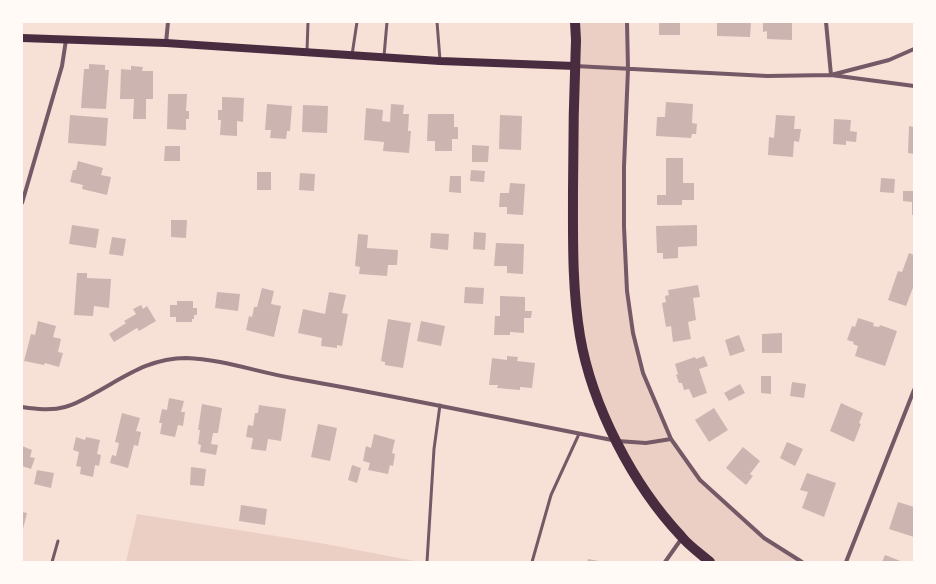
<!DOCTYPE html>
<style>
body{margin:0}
#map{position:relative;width:936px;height:584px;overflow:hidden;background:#f7e1d7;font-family:Arial,sans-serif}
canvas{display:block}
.frame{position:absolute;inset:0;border:23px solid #fffaf5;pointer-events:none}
</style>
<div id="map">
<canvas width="936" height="584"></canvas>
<div class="frame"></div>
</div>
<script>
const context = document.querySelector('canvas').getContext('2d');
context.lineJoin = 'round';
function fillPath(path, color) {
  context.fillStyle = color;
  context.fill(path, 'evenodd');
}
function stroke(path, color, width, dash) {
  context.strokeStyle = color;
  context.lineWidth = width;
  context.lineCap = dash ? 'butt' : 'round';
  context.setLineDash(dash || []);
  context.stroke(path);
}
const green = new Path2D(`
 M575,22H627L624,167L627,291L633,333L643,373L671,439L700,480L764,538L802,562H710L666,519L604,415L577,316Z
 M137,514L320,543L415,561V562H126Z`);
const building = new Path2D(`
 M659,22H680V35H659Z
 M717,22H751L750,37L717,36Z
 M763,22H792V40L767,39V31L763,32Z
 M89,64L105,65V70H109L106,109L81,108L84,69H89Z
 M131,66L143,67L142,71H153V99H146V119H133L134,99H120L121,69L131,70Z
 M168,94H187L186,111H189V119H186V130L167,129Z
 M222,97L244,98L243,122L237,121V136L220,135L221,120H218V110H222Z
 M666,102L693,104L692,123L697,124L696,134H692L691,138L656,136L657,117H665Z
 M267,104L292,106L290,131H287L286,139L270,138L271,130H265Z
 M391,104L404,105L403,114H409L408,131H411L409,153L383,151L384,142L364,140L366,108L383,110L382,121L390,122Z
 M303,105L328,106L327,133L302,132Z
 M428,114H454V127H458V139H452V151H435V141H427Z
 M70,115L108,118L106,146L68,143Z
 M500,115L522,116L521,150L499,149Z
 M776,115L795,116L794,129H801L799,142L794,141L793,157L768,155L769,137L774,138Z
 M834,119L851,120L850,131L857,132L856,142L846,141V145L833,144Z
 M909,126L914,127V154L908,153Z
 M472,145L489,146L488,162H472Z
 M165,146H180V161H164Z
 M666,158H683V183H694V200H682V205H657V195H666Z
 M78,161L103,168L101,175L111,177L107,195L82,189L83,185L70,182L73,170H76Z
 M471,170L485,171L484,182L470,181Z
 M257,172H271V190H257Z
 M300,173L315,174L314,191L299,190Z
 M450,176H461V193L449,192Z
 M881,178L895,179L894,193L880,192Z
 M510,183L525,184L523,215L507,214V207H499L500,193H509Z
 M903,191H914V215H912V202L903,201Z
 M171,220H187L186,238L171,237Z
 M72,225L99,229L96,248L69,244Z
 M697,225V246L678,247V258L663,259V253H657L656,226Z
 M474,232L486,233L485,250L473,249Z
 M431,233L449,234L448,250L430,248Z
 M358,234L368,235L367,248L398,250L397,265H388L387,276L359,274L360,267L355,266Z
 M112,237L126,239L123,256L109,254Z
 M496,243L524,244L523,274L507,273V266H494Z
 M909,253L914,255L913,273H914V285L906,306L888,300L898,271L902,272Z
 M77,273H87V278L111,279L109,308L94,306L93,316L74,315Z
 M698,285L700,297L693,298L696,320L688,322L691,339L673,342L671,326L666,327L662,303L666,302L665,296L669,295L668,290Z
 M465,287L484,288L483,304L464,303Z
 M262,288L274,291L271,304L281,306L274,337L246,330L249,316L252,317L254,307H257Z
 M217,292L240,294L238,311L215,308Z
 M329,292L346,295L342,313L348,314L342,346L337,345V348L321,346L322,338L298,333L303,309L325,314Z
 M500,296L525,297V311H532L531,318H524V333L510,332V335H494L495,316H500Z
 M177,301H193V308H197V315H194V319H192V322H176V317H170V305H177Z
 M141,305L143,309L147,306L156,321L139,331L137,328L114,342L109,334L126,323L124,321L136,314L133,309Z
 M858,318L874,323L873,326L879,327L880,325L897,331L885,366L855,356L858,346L853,344L854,342L847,340L852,326L855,327Z
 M388,319L411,323L403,368L385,365V362L381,361Z
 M38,321L56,326L53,337L61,339L58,352L63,353L59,367L45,363L44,365L24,361L31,334L35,335Z
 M421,321L445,326L441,346L417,341Z
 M782,333V353H762V334Z
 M739,335L745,351L730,356L725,340Z
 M507,356L518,357L517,361L535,363L532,388L520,387V390L497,388L498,385H489L492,358L507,360Z
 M704,356L708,366L699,369L707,393L693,398L689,389L684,390L682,383H679L676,375L678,374L675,364L695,357L696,359Z
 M761,376H771V394L761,393Z
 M792,382L806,384L804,398L790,396Z
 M740,384L745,393L729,401L724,393Z
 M169,398L184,401L181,412H185L183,426L178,425L175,437L160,434L162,423H159L162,409L167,410Z
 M841,403L863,413L859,423L861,424L854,442L830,431Z
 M202,404L222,408L218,433H213L211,444L218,445L216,455L200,452L201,445L198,444L200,430H198Z
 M259,405L286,409L281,441L268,439L266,451L251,449L253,438L246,437L248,425L253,426L255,413H258Z
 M714,408L728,430L709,442L695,420Z
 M122,413L140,418L136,431L141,432L138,446L134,445L128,468L110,463L112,455L116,456L119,443L115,442Z
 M318,424L337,428L330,461L311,457Z
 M374,434L395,440L392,453L395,454L393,466L390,465L388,474L368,470L370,463L363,461L366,446L371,448Z
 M76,437L85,440L86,437L100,440L97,454L101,455L99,466L95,465L93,477L80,474L81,467L76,466L79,452L73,450Z
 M787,442L803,449L795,466L780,458Z
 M22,446L32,450L30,457L35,458L31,469L22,466Z
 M743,447L760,461L750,474L753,476L746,485L726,468Z
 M352,465L361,468L357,483L348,480Z
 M191,467L206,469L204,486L190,485Z
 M37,470L54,473L51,488L34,484Z
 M807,473L836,483L824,517L802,508L808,492L800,490Z
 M898,502L914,507V537L889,529Z
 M241,505L267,509L265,525L239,521Z
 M22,512L27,513L23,529H22Z
 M885,555L903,562H882Z
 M588,559L599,561V562H587Z`);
const service = new Path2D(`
 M437,22L440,60
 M307,51L308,22
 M352,55L357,22
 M384,56L387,22
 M52,562L58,541
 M427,562L434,449L440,405
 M532,562L551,495L579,434`);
const minor = new Path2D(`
 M627,22L628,69L624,167V227L627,291L633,333L643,373L671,439L700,480L764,538L802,562
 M826,22L831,75L914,86
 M166,43L168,22
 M575,66L767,76L831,75L889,60L914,49
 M22,203L62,66L66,40
 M22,407C36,409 51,411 65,407C76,404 86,398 95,393C126,376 150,358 186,358C222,359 257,372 292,378C401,397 509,420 617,441L646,443L671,439
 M665,562L682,538
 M846,562L914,390`);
const secondary = new Path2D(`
 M22,38L166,43L440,61L575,66`);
const primary = new Path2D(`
 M575,22L576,40C574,90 573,141 573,191C573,239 572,288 580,336C592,406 633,485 681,536C689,546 701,554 710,562`);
fillPath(green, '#ebcfc5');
fillPath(building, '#ccb4b1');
stroke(service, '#755966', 3);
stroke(minor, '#755966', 4);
stroke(secondary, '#4a2c40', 8);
stroke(primary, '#4a2c40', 10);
</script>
